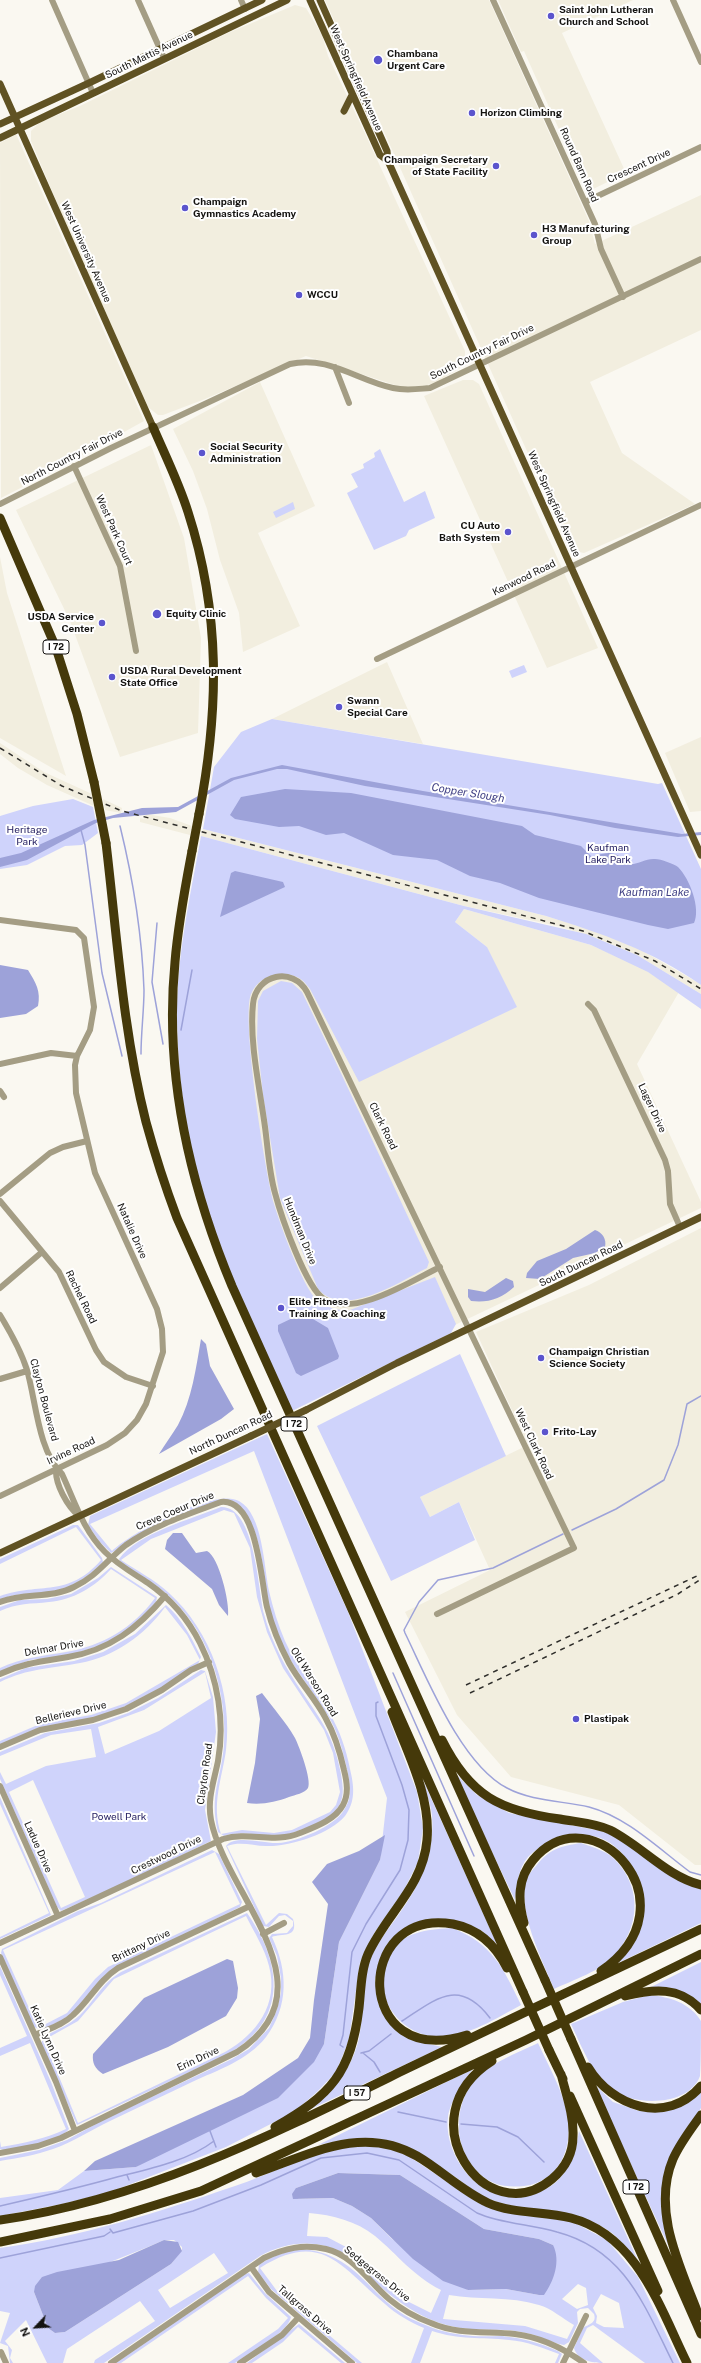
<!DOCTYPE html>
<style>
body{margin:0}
#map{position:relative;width:701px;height:2363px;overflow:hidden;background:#faf8f1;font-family:"Public Sans",sans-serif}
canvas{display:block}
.north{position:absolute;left:16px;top:2307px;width:40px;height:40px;-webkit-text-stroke:3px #fff;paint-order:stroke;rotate:245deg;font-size:11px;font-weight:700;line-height:16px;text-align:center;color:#141311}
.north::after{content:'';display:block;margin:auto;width:14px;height:18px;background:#141311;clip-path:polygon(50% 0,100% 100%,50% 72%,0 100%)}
</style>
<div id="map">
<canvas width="701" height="2363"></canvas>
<div class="north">N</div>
</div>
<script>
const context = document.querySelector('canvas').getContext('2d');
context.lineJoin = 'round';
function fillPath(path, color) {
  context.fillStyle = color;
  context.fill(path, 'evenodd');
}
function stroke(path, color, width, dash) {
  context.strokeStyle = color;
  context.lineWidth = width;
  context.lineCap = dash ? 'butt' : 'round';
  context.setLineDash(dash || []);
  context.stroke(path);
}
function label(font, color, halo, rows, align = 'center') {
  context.font = font + ' "Public Sans",sans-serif';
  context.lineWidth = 4;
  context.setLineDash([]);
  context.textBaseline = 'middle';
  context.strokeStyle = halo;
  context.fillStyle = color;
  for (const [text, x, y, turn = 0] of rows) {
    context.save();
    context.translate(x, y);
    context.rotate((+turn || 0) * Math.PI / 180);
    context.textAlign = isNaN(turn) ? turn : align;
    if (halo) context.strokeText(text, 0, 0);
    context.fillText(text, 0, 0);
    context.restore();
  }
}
const built = new Path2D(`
 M325,0H489L589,221L595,244L701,195V330L590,382L622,453L695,504L584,553L575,551L569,545Z
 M498,0H633L562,33L626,173L587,192L570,159V154L524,51L521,52Z
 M295,5L306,8L322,35L328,56L363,129L465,351V362L460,368L435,383L420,387H401L306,356L205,399L163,415H158L148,407L70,234L31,141V131L40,122L80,106L228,33Z
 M16,134L144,421L48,474L1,498L0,143Z
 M463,380H473L479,384L598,648L547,668L424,396Z
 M260,382L315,506L258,533L300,626L243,652L239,613L220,560L207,509L193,471L173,429Z
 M151,445L184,538L201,638L198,733L120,757L70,621L16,510Z
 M0,557L7,593L66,776L0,738Z
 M387,662L423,744L272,719Z
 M701,737V811L690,812L665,753Z
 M0,743L44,772L92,794L94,806L47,785L18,768L0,754Z
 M103,799L122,808L121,813L105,810Z
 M146,814L170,818L192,826L190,835L140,822V818L144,819Z
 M203,829L546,916L599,932L634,946L697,982L701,985V994L637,955L604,941L558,926L464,906L201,836Z
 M464,909L591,945L644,969L679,992L637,1064L701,1202V1208L297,1400L199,941L487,947L455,922Z
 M701,1228V1865H695L619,1805L511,1777L457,1715L405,1612L490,1570L459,1502L430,1517L420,1497L528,1445L476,1332L589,1285Z`);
const green = new Path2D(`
 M380,449L404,502L425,491L435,518L409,530L406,536L374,550L347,493L358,487L351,474L364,468L363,464L375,457L374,453Z
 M293,502L295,509L276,518L273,512Z
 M524,665L527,672L512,678L509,671Z
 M272,719L658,784L662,783L701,869V985C653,951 601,933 546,916L203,829L214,767L241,732Z
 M73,799L93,807L98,833L82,845L65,846L27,865L0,869V816L33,806Z
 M201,836L464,906L586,934L637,955L701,994V1009L648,972L591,945L464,909L455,922L487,947L517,1007L359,1082L310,989C307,985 303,980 299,978C282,969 258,976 251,994C241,1018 265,1173 274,1204C280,1224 302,1286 317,1300C326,1308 339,1311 350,1310L435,1277L456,1324L451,1333L292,1411C260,1338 224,1266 201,1190C186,1136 178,1078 177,1022C176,959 190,897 201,836Z
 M281,981L292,983L302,992C346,1082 387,1172 429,1262L427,1268C399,1282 344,1319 318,1289L280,1198L263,1095L257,1039L258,1001L263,991Z
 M460,1354L506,1456L420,1497L430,1517L459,1502L475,1540L391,1581L317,1426Z
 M267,1434L348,1612L417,1792L423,1828L418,1862L403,1892L375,1932L360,1962L349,2040L336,2072L317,2092L294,2112L226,2147L110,2192L62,2204L0,2216V2198L58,2190L84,2171L136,2167L324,2044L339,1942L380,1860L387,1798L254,1451L90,1524L112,1551C130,1533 215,1487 239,1501C263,1514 264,1567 269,1591C273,1608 278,1625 285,1641C297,1668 316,1689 330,1714C340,1731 346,1749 350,1769C354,1786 356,1801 345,1816C330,1834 289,1847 266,1846C253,1846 241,1841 227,1846L266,1925L279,1913L287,1914L293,1919C299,1939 281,1933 272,1937C288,1971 289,2006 266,2037C248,2060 218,2070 192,2082C165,2095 137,2108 110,2121C91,2130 73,2142 53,2149C36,2155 18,2158 0,2161V2158L39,2150L67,2140L103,2120L232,2059L249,2049L269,2028L276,2012L281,1993V1978L277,1956L269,1938L272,1934L287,1933L293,1926V1921L285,1915L279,1916L269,1927L263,1926L226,1846C235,1834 265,1844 278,1843C297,1842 335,1826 344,1810C353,1797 350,1784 347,1769C343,1752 339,1736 331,1721C315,1692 292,1669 280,1638C276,1629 272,1619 270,1609C263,1578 263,1518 232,1501L159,1525L111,1553L99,1541L88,1525L90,1516Z
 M221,1507C255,1506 258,1589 264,1614C270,1636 280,1657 291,1675C315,1714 332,1727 341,1774C343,1787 345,1798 337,1809C329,1821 308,1827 295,1832C272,1842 247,1828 224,1836L218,1832C209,1795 221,1780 224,1745C227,1694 211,1637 173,1600C158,1585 139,1574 121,1563L119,1559C138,1533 192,1519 221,1507ZM224,1510L234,1513L250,1548L257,1597L267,1632L283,1668L324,1730L333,1753L340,1792L336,1805L330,1812L292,1830L274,1833L242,1830L221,1834C211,1804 222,1779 226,1750C233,1694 211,1631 169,1593C154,1579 137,1571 121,1560L151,1539Z
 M73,1525H78L102,1558L103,1562C82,1583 66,1591 37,1593C24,1594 12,1594 0,1600V1596C41,1582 68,1598 101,1560L76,1527L0,1564V1559Z
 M111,1567L157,1597L156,1602L137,1623L108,1643L70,1655L30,1660L0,1672V1668C22,1658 42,1656 66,1652C102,1646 133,1628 155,1598L111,1569C95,1587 73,1600 49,1602C31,1604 17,1603 0,1611V1607L20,1600L47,1599L71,1594L98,1578Z
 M166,1605C182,1618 192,1639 201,1657L198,1664L166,1685L118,1710L0,1745V1741L40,1724L91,1715L126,1703L200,1660L187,1635L165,1607C145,1635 114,1657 80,1663C49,1669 29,1668 0,1682V1679L26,1668L74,1661L103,1652L135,1634Z
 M201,1670L205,1671L213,1697L216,1732L205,1810L211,1841L131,1880L61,1911L57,1907L0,1779V1772L6,1784L46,1766L96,1757L91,1729L51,1735L0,1756V1752L45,1733L99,1723L128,1713L158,1698ZM205,1672L211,1698L159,1731L105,1754L98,1727L144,1710ZM33,1780L85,1897L61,1908L9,1792Z
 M453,1771L477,1795L509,1813L606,1832L701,1889V1923L618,1963C625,1954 635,1943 639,1933C650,1901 636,1856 605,1840C584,1829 544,1840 528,1857C518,1868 517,1886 515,1900Z
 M422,1778L497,1944L482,1931L466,1924L444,1921L395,1936L381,1956L375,1979L378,2003L387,2020L412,2040L442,2047L311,2109C334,2090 352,2069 359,2038C364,2014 361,1987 369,1963C375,1944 388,1930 399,1914C420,1885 435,1853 432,1816C431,1804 425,1790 422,1778Z
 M0,1797L51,1915L0,1939V1937L49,1913L0,1804Z
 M581,1843C594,1848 609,1851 618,1863C642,1891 639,1927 615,1955C601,1971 573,1980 554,1989C543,1962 515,1906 527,1878C529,1874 533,1869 536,1866C549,1849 561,1846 581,1843Z
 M212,1850L219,1854L242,1902L240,1907L109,1972C95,1984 87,2000 73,2012C64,2020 52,2025 41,2030L34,2027L1,1953L2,1949L78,1911L101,1903ZM215,1852L240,1904L108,1967L95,1979L67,2013L38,2028L3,1950Z
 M247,1913C283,1964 288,2021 228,2054L77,2125L41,2043L45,2036C57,2030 69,2025 80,2015C95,2000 102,1983 121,1972ZM246,1916C254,1932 265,1949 269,1966C279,2004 257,2034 225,2052L78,2123L44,2040L78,2021L114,1979Z
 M452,1928C492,1943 504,1969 521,2005C495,2019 461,2041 431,2036C391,2030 367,1982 393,1948C407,1931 432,1929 452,1928Z
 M701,1962V2005L649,1988Z
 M0,1966L51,2082L69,2129C59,2143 19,2147 3,2150L0,2149V2141L1,2147C24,2143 45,2139 66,2129L30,2043L0,2056V2048L27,2036L0,1975Z
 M650,1995C670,1997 690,2003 701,2021C701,2033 701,2067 700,2076C688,2108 631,2106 608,2088C594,2077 579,2041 571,2024L623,2002Z
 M538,2043C548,2065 562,2089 567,2113C574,2146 560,2182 524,2186C514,2187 504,2187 494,2183C455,2166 449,2113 473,2082C489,2063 517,2053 538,2043Z
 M473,2069C464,2080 450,2102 448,2117C444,2144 464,2183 492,2190C498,2192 506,2191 513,2191C519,2192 528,2194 534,2193C564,2187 575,2157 579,2131L640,2265C631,2255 622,2241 612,2233C575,2205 527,2216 487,2198C475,2193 464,2183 454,2176C401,2141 382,2130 318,2145Z
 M594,2084L613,2102L639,2111L664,2112L684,2104L701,2092V2108L675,2149L663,2219L669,2247Z
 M371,2146L391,2149L410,2157L474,2200L573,2222L607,2240L638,2277L680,2363H645L593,2325L587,2328L580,2343L603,2363C592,2363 577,2360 574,2348L583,2328C589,2324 597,2323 594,2314L588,2308L580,2309L577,2312L578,2323L569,2342L564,2345C551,2343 539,2335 526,2333C507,2328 488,2331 469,2329C415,2324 381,2288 344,2253C315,2239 288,2241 260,2256L104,2363H94L95,2360L155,2321L140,2301L67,2349L63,2363H47L26,2320L5,2341L12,2350L10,2358L13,2363H10L8,2346L0,2343L10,2313L0,2311V2248C80,2237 159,2212 235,2186C266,2176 295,2160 326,2151C341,2146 356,2146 371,2146ZM338,2173L400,2175L484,2229L539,2239L553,2245L539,2295L506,2289L468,2290L392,2239L371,2218L352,2206L333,2198L298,2199L296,2188ZM309,2213C333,2215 356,2221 375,2236C399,2256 412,2275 441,2290L431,2313L403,2299L346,2247L327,2237L307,2236ZM164,2240H174L182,2247V2250L171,2264L65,2332L55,2333L48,2328L34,2292C77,2274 121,2259 164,2240ZM214,2253L228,2273L170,2308L158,2290ZM578,2284L586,2288L588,2305L577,2309L562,2299ZM601,2294L619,2303L624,2328L604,2327L596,2323L597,2316L593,2308ZM449,2295C478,2300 510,2296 539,2305C551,2308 563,2319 574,2325L567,2339L525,2326L443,2319Z
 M302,2249C360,2254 369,2300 416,2321C431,2328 446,2333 463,2335C476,2337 489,2336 502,2336C522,2338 540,2343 558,2351L562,2354L558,2363H555L559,2354C543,2348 526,2341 509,2340C481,2337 459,2340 432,2331L420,2363H411L424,2328C410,2322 396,2314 385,2304C341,2267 322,2229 260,2268L277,2291L362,2363H357L271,2289L258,2272L259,2265C272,2256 286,2251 302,2249Z
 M249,2273L265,2293L291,2317C287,2334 249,2353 235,2363H228L278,2329L288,2318L266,2298L248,2276L121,2363H116L245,2274Z
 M299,2324L345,2363H341L298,2327L283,2342L252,2363H247Z`);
const water = new Path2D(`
 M282,765L423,791L682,834L701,832V835L678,837L615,828L550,815L365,786L287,769H277L234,780L176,812L113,818L96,823L27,860L0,867V858L21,853L94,820L142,808L178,807L231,778Z
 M285,789L351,793L522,826L535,835L581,846L592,857C601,854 610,850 619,856C623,859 625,863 631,864C639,864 647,858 655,859C661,859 674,864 678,867C690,879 701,909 694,923L668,929L648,925L539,898L500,883L470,876L437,860L393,855L344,833L326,835L299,826L279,827L235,819L230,815L241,797Z
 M235,871L283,882L285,887L220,917L231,873Z
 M0,965L28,970C36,983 41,991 38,1006L26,1014L0,1018Z
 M595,1230C602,1232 607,1239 605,1247L595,1253L573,1258L540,1279L526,1278L527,1273L537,1261L566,1249Z
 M506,1278L513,1281L514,1287C501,1299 488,1303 471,1301L468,1297V1289L485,1292Z
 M303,1313L328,1328L339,1356L338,1359L301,1376L296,1373L278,1331V1325Z
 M201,1339L206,1344L210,1366L234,1409L221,1419L159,1454C165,1444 172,1435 178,1425C192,1399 196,1368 201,1339Z
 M173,1533H182L196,1553L207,1551C219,1557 230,1603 228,1616L219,1605L212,1589L165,1549L167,1540Z
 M262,1693C273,1708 286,1722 295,1738C299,1746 312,1780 308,1788C305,1793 295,1795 289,1797C276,1802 262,1805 247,1803L255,1763L260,1719L256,1696Z
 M385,1835L380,1860L339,1942L324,2044L314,2062L278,2098L136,2167L84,2171L95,2161L243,2095L298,2058L310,2038L314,2000L328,1904L312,1882L327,1864L359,1851Z
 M227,1959L233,1961L238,1988L237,1998L226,2016L168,2047L103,2074C95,2069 92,2063 93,2054L144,1998Z
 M338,2173L400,2175L484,2229L539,2239L553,2245C561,2261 554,2281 544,2295H539L506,2289L468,2290L443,2281L413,2259L371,2218L352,2206L333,2198L293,2199L292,2194L296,2188Z
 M164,2240L178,2242L182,2251L171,2264L65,2332L55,2333L48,2328L34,2292L35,2286L42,2277L57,2272L119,2260Z`);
const stream = new Path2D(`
 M120,826C133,879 142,934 144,990C144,1011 141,1032 141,1054
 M81,830L85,845L102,973L122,1056
 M157,923L152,982L163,1044
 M181,1030L192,970
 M572,1530L616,1509L664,1480L678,1445L687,1404L701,1396
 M563,1534L493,1568L438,1580L419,1602L404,1630L405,1633C427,1678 461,1764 507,1788C531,1801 563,1801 589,1807C627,1817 659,1849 690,1872L701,1875
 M393,1673L474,1856
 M402,2021C436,1999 459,1977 490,2018
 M343,2047L340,2045L343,2035L352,1952L366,1924L400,1870L408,1840L409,1810L402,1785L376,1716V1703L378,1702
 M361,2053L369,2051L391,2034
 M363,2053L374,2062L380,2072
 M398,2112L446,2122
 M461,2124L497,2127L518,2137L544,2162
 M210,2131L216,2147
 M127,2175L129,2180
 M0,2206C39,2197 78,2188 117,2177C149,2169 188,2161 214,2141
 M110,2229L113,2233L193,2211L261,2185L321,2158L367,2153L399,2160L477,2213C502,2224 530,2224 557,2232C625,2250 644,2305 673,2363
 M0,2258L104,2236L110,2232`);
const minor = new Path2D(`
 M52,0L93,93
 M138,0L164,58
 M241,0L245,9
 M493,0L595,224L601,249L623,297
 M673,0L701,62
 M585,202L701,147
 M335,367L349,403
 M74,466L120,566L136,651
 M0,504L111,448L290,364C328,355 358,381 393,388C406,391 417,389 430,388L701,259
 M377,659L701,505
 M0,920L76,930L84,938L94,1007L90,1030L77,1056L75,1065L76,1093L95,1173L157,1309L162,1329L163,1352L146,1404L137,1420L125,1433L107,1445L0,1496
 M588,1004L594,1010L665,1160L668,1171L670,1204L680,1227
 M0,1064L51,1053L77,1056
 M0,1091L4,1097
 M0,1194L50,1153L63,1147L87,1141
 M0,1201L59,1272L96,1350L104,1362L126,1377L153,1386
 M0,1288L42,1252
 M0,1315C11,1333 21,1351 27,1370C36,1401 38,1451 62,1474C75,1502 83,1530 105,1552C118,1565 133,1573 148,1583C171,1599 188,1619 200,1643C218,1679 225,1722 218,1761C214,1781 207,1799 211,1820C225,1894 336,1988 237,2052L61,2138L38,2146L0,2153
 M0,1379L27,1371
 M56,1469C55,1484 67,1506 79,1516
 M0,1602C24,1592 51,1599 74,1587C96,1577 108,1559 126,1545C154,1525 189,1514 221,1502C258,1498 261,1583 267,1607C272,1627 280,1646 289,1663C300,1683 316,1699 326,1719C335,1735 340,1752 344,1770C347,1782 349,1794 343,1805C335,1820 315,1827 300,1833C274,1844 249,1831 223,1839L0,1943
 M437,1614L574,1548L307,992C293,966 256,974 253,1004C249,1042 260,1089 265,1127C268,1149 269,1172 275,1193C281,1216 306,1288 324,1299C354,1318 411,1281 440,1267
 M0,1674C23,1663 44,1661 68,1657C110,1650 138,1628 165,1596
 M0,1747L40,1730L93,1720L126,1709L162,1690L191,1670L209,1662
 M0,1786L58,1916
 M263,1934L284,1923
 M0,1957L56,2082L75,2131
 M35,2035C48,2029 63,2025 73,2015C90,2000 98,1981 118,1968L250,1906
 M251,2267L269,2292L352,2363
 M1,2352L6,2363
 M111,2363L264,2258C285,2248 303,2244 326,2249C353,2255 369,2282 389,2299C401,2309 417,2318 431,2323C458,2335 487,2331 515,2334C540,2337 563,2348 584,2363
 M240,2363L282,2335L298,2318
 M563,2363L586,2316`);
const major = new Path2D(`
 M310,0L380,155L388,161
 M320,0L387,151L388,161L701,855
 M0,84L153,427
 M344,111L352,95
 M0,124L89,83L262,0
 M0,138L287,0
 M306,1410L397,1363L701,1217
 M0,1553L251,1436`);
const highway = new Path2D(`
 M153,427C165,455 179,483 188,512C221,614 219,710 199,814
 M0,518L56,648L77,714L94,782
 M106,843C117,936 123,1032 146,1122C155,1155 165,1186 177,1218L523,1992
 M192,851C185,888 178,924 175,962C164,1074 189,1183 232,1286L545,1980
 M442,1740C470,1796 500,1811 560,1819C576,1822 595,1823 610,1830C642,1846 666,1876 701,1885
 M524,1923C518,1901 517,1879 533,1860C592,1790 698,1904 601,1971
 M625,1996C653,1989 680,1986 701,2010
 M467,2035C353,2071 353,1907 453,1924C478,1929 496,1946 507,1968
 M571,2039L701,2334
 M549,2050L563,2079
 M492,2061C404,2117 486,2234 552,2179C565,2168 573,2153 573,2136C574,2116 566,2094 561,2074
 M588,2067C612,2107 667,2126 701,2086
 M570,2096L658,2291
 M275,2127C331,2095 351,2073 359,2008C361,1990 361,1970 368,1954C386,1914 423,1887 427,1840C431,1796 407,1752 392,1712
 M256,2173C309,2155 362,2124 417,2156C441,2170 462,2191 488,2203C513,2214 544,2211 571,2218C637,2235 660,2308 687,2363
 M0,2220C143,2200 272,2135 400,2072C500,2024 601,1976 701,1929
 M0,2242L110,2219L201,2191L526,2040L701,1954
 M699,2316C681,2268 651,2211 673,2159C680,2143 691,2129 701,2115`);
const rail = new Path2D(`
 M0,748L62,786L122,811L583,931L655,961L701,989
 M466,1685L701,1574
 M470,1693L678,1594L701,1579`);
const majorBridge = new Path2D(`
 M251,1436L306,1410`);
const highwayBridge = new Path2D(`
 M94,782L106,843
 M192,851L199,814
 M545,1980L571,2039
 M523,1992L549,2050`);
const markers = [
 [551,16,4,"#5b54cd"],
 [378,60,5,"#5b54cd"],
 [472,113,4,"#5b54cd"],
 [496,166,4,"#5b54cd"],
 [185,208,4,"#5b54cd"],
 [534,235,4,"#5b54cd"],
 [299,295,4,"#5b54cd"],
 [202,453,4,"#5b54cd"],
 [508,532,4,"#5b54cd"],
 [157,614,5,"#5b54cd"],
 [102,623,4,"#5b54cd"],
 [112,677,4,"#5b54cd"],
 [339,707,4,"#5b54cd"],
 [281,1308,4,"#5b54cd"],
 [541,1358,4,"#5b54cd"],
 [545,1432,4,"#5b54cd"],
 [576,1719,4,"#5b54cd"]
];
const shields = [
 [56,647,26],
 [294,1424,26],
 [357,2093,26],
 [636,2187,26]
];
const shieldNames = [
 ["I 72",56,647],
 ["I 72",294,1424],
 ["I 57",357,2093],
 ["I 72",636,2187]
];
const poiNames = [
 ["Saint John Lutheran",559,10],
 ["Church and School",559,22],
 ["Chambana",387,54],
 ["Urgent Care",387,66],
 ["Horizon Climbing",480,113],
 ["Champaign Secretary",488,160,"right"],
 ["of State Facility",488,172,"right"],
 ["Champaign",193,202],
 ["Gymnastics Academy",193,214],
 ["H3 Manufacturing",542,229],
 ["Group",542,241],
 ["WCCU",307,295],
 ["Social Security",210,447],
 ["Administration",210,459],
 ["CU Auto",500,526,"right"],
 ["Bath System",500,538,"right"],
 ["Equity Clinic",166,614],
 ["USDA Service",94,617,"right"],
 ["Center",94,629,"right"],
 ["USDA Rural Development",120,671],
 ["State Office",120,683],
 ["Swann",347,701],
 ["Special Care",347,713],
 ["Elite Fitness",289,1302],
 ["Training & Coaching",289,1314],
 ["Champaign Christian",549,1352],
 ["Science Society",549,1364],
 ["Frito-Lay",553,1432],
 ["Plastipak",584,1719]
];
const streetNames = [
 ["South Mattis Avenue",149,55,-26],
 ["West Springfield Avenue",356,78,66],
 ["Round Barn Road",579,165,66],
 ["Crescent Drive",639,166,-25],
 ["West University Avenue",86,252,66],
 ["South Country Fair Drive",482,352,-26],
 ["North Country Fair Drive",72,457,-27],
 ["West Springfield Avenue",554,504,66],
 ["West Park Court",114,530,66],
 ["Kenwood Road",524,578,-26],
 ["Lager Drive",652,1108,65],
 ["Clark Road",383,1126,64],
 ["Natalie Drive",132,1231,66],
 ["Hundman Drive",300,1231,68],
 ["South Duncan Road",581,1264,-26],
 ["Rachel Road",81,1297,64],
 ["Clayton Boulevard",44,1400,75],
 ["North Duncan Road",231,1433,-25],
 ["West Clark Road",534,1444,65],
 ["Irvine Road",71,1451,-25],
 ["Creve Coeur Drive",175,1511,-23],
 ["Delmar Drive",54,1648,-10],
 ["Old Warson Road",314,1682,58],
 ["Bellerieve Drive",71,1713,-13],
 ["Clayton Road",205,1774,-82],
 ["Ladue Drive",38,1847,66],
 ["Crestwood Drive",166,1855,-26],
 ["Brittany Drive",141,1946,-26],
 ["Katie Lynn Drive",48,2040,66],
 ["Erin Drive",198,2059,-25],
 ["Sedgegrass Drive",377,2274,39],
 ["Tallgrass Drive",305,2310,41]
];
const parkNames = [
 ["Heritage",27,830],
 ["Park",27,842],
 ["Kaufman",608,848],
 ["Lake Park",608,860],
 ["Powell Park",119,1817]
];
const waterNames = [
 ["Copper Slough",468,793,9],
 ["Kaufman Lake",654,893]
];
fillPath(built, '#f2eedf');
fillPath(green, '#cfd3fb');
fillPath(water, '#9da2d9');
stroke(stream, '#9da2d9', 1.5);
stroke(minor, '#a49d84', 6);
stroke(major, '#605223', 7);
stroke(highway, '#45390a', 9);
stroke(rail, '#2f2e2b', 1.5, [5, 5]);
stroke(majorBridge, '#605223', 7);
stroke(highwayBridge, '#45390a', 9);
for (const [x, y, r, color] of markers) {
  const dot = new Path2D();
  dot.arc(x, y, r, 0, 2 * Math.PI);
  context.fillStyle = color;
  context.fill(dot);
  stroke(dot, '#fff', 1.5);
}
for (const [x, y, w] of shields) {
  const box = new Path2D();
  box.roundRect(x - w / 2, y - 7, w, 14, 3);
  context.fillStyle = '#fff';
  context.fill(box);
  stroke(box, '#141311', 1);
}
label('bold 9px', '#141311', null, shieldNames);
label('bold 10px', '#141311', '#fff', poiNames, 'left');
label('10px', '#141311', '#fff', streetNames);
label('10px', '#272263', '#fff', parkNames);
label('italic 11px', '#424286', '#fff', waterNames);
</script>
